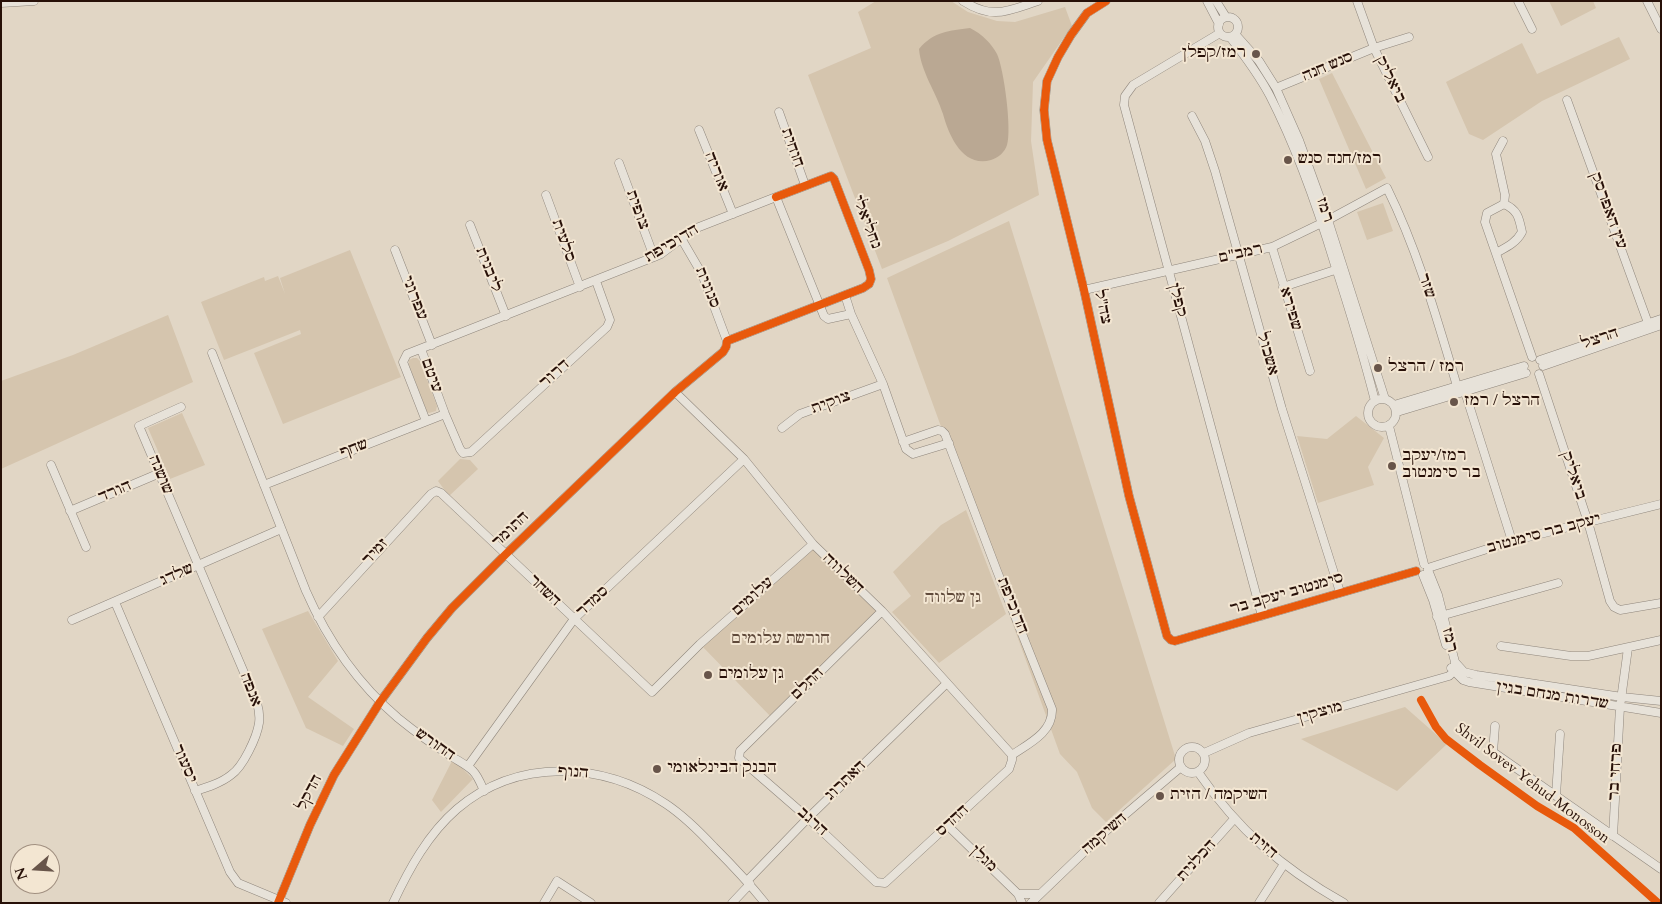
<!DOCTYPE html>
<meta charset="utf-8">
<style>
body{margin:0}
#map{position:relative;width:1662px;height:904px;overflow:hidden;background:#e1d6c5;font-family:Cardo,serif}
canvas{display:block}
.frame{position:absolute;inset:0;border:2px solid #271008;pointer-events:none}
.north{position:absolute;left:10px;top:844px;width:50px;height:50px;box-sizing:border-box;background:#f3e6d2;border:1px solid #a19081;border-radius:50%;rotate:251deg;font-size:14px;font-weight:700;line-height:20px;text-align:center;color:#271008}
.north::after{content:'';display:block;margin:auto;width:18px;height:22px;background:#68554a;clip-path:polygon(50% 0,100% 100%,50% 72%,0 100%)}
</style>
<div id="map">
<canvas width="1662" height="904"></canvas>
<div class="frame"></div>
<div class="north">N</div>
</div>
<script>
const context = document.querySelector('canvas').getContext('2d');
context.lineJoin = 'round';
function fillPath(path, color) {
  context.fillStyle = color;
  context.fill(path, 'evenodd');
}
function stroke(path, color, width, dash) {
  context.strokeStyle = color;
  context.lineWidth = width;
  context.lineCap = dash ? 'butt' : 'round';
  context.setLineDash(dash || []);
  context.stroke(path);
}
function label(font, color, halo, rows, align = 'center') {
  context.font = font + ' Cardo,"Frank Ruhl Libre",serif';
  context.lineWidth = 4;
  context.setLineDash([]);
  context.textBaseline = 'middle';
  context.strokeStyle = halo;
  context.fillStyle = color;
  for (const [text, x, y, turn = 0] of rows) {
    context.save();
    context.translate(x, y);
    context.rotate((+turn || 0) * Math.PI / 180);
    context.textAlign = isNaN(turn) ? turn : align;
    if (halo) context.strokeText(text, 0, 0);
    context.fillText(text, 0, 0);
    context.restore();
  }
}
const green = new Path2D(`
 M876,1H951L968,12L997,21L1015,22L1065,7L1072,26L1033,82L1031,141L1039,195L948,241L882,269L808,75L871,48L858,12Z
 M1549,1H1593L1596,8L1561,26Z
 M1619,37L1630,59L1542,101L1483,140L1469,134L1446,82L1522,43L1537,74Z
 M1332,73L1386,178L1366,189L1319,79Z
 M1383,203L1393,231L1367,240L1357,212Z
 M1009,221L1176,759L1106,822L1092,808L1077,772L1060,754L887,278Z
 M350,250L401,377L283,424L254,353L301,334L300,330L224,360L201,302L264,277L265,281L278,276L285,294L280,278Z
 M168,315L193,382L1,469V381L73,355Z
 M413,358H417L420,361L437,406L436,411L429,413L427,412L409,365V360Z
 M182,413L205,465L170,479L148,428Z
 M1356,416L1384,438L1368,467L1374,485L1318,503L1297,436L1327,439Z
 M460,459L470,460L478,469L449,496L438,481Z
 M966,510L1006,614L939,663L892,612L911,596L893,572L941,525Z
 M813,544L882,611L773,719L700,644Z
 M308,611L338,661L308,697L354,729L343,746L306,728L262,629Z
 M1405,707L1447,744L1397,791L1301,739Z
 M452,761L460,766L473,779L441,812L432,800Z`);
const water = new Path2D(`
 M970,28C982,34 991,43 997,54C1004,69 1012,130 1007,145C1005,152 998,158 991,160C963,168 949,136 943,114C936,92 921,72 919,49C934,31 949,31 970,28Z`);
const minor = new Path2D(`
 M963,1C993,20 1007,11 1038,1
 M1106,1L1087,13L1071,35L1058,57L1047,81L1044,110L1047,140L1084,290L1129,496L1167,636L1171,640L1175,641L1416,571
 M1207,1L1219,24
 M1216,1L1226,17
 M1357,1L1374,48L1428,157
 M1518,1L1532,29
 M1647,1L1661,29
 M1,3L34,1
 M1218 27a10 10 0 1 1 20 0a10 10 0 1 1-20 0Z
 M1220,33L1133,85L1125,96L1124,105L1262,616
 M1235,34L1259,61L1276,88L1299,140L1328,220L1385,399
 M1230,37C1244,55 1259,75 1270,96C1297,149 1317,206 1334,262C1349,308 1363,354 1375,401
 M1276,88L1374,48L1409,37
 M1567,100L1648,323
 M779,112L805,185
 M1192,116L1205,141L1215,171L1282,409L1340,592
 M699,130L733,214
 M1503,141L1496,154L1505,195L1504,204L1487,213L1485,222L1532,357
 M619,163L654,257
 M546,195L580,287
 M470,225L506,316
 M681,238L702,274L727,341
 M1272,247L1310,371
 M395,250L432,345
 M1496,253C1507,247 1516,243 1522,232C1519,218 1518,210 1504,204
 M1283,287L1341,268
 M1084,290L1272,247L1328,220L1387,188C1418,251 1437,319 1457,386
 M845,295L851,314L883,384L906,449L913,454L949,443
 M421,349L445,414L460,449L463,453L471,452L607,327L610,320L596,281
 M212,353L306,591C327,639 358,684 398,718C414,731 430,743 448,754C456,760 466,764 473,771C478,776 481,784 484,791
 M1540,360L1661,319
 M1543,366L1661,325
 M1539,374L1588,522L1610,601L1614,607L1620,610L1661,603
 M675,392L744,459L813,544L882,611L1012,755
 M1465,392L1512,541
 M1368 413a14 14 0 1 1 28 0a14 14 0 1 1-28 0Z
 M1394,405L1524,366
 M181,407L139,426L257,703C259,710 260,716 259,723C257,737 243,767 231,775C221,783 208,787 195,791
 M1397,412L1526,373
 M426,421L403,362L407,354L654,257L661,254L694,229L776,197L824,316L828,319L851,314
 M1389,426L1424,564
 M782,428L800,414L883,384
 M903,442L938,430L942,431L945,434L997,571L1052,709C1053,732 1030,743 1012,755
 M51,465L86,547
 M264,485L445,414
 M70,511L160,473
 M1428,568L1512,541L1661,504
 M1423,575L1433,600L1446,645
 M115,602L230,872L238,883L286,903
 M882,611L740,751L739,758L808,818L876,882L885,883L1009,769L1012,760V755
 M318,617L431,494L436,491L441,493L652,692L700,644L813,544
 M1437,617L1558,583
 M72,620L281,529
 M1501,646L1571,656H1588L1661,640
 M1455,662L1464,672L1476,675L1622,697L1661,701
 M1451,668L1463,680L1469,682L1661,713
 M1495,726L1493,752L1661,869
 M1179 760a13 13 0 1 1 26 0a13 13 0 1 1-26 0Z
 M1204,753L1249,733L1449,676L1454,671L1455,662L1438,595L1428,570
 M468,766L574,619L744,459
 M1198,772C1238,830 1282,868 1344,903
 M1556,795L1560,734
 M947,825L1018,894L1022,903
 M1613,836L1620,707L1628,648
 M747,881L808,818L947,683
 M1018,894H1039
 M278,903L310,825L334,775L380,702L427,638L452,608L506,554L675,392L723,352L726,347L727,341L845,295L863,288L869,284L871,279L869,270L834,179L831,176L776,197
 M393,903C409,869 428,834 457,809C517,758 602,761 666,804C684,816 699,831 714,847C732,865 749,883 765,903
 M544,903L557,881L591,903
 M732,903L750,884
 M1031,903L1107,830L1181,767
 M1159,903L1234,819
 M1259,903L1284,864`);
const cycleway = new Path2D(`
 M1106,1L1087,13L1071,35L1058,57L1047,81L1044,110L1047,140L1084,290L1129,496L1167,636L1171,640L1175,641L1416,571
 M1421,700L1436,727L1446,739L1480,765L1537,806L1574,828L1658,903
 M278,903L310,825L334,775L380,702L427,638L452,608L506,554L675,392L723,352L726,347L727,341L845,295L863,288L869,284L871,279L869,270L834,179L831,176L776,197`);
const markers = [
 [1256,54,5,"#68554a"],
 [1288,160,5,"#68554a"],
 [1378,368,5,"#68554a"],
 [1454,402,5,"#68554a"],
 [1392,466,5,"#68554a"],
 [708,675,5,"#68554a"],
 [657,769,5,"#68554a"],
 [1160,796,5,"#68554a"]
];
const poiNames = [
 ["רמז/קפלן",1246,54,"right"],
 ["רמז/חנה סנש",1298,160],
 ["רמז / הרצל",1388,368],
 ["הרצל / רמז",1464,402],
 ["רמז/יעקב",1402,457],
 ["בר סימנטוב",1402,474],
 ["גן עלומים",718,675],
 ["הבנק הבינלאומי",667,769],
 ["השיקמה / הזית",1170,796]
];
const streetNames = [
 ["סנש חנה",1328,67,-23],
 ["ביאליק",1390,80,64],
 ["חוחית",792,148,70],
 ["אוריה",716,172,68],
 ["צופית",637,210,70],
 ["רמז",1324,210,71],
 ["עץ האפרסק",1608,211,70],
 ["נחליאלי",866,222,69],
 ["סלעית",563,241,70],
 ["הדוכיפת",672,244,-31],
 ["רמב\"ם",1241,254,-13],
 ["ליבנית",488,270,68],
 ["שזר",1426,286,71],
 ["סנונית",707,288,68],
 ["עפרוני",414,298,69],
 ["קפלן",1177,300,75],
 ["צה\"ל",1102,307,78],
 ["שפירא",1290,309,73],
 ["הרצל",1600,339,-19],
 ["אשכול",1267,354,74],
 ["דרור",555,374,-42],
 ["עיטם",431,376,70],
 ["צוקית",831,403,-20],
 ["שחף",354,449,-21],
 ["שושנה",160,475,67],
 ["ביאליק",1573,476,72],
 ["הורד",115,492,-23],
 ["התומר",511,530,-44],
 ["יעקב בר סימנטוב",1544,534,-15],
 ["זמיר",376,552,-47],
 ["השלווה",843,574,44],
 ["שלדג",177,575,-24],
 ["השחר",544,591,44],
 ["סימנטוב יעקב בר",1287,594,-16],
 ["עלומים",753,597,-42],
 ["סמדר",593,602,-43],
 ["הדוכיפת",1012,606,68],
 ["רמז",1449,640,76],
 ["התלם",808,684,-44],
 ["אנפה",250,690,69],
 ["שדרות מנחם בגין",1552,696,9],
 ["מוצקין",1320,713,-16],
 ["החורש",435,745,35],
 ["יסעור",184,764,67],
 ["פרחי בר",1616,772,-87],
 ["הנוף",573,773,4],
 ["האתרוג",846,781,-44],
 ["Shvil Sovev Yehud Monosson",1532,784,37],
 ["הדקל",310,793,-63],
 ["ההדס",953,821,-43],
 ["הרגב",812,822,42],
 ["השיקמה",1105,834,-41],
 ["הזית",1263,846,41],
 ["מגלן",983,859,44],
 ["הכלנית",1197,861,-48]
];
const parkNames = [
 ["גן שלווה",953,599],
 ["חורשת עלומים",781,640]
];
fillPath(green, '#d5c5ae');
fillPath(water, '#baa893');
stroke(minor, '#8f867c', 9);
stroke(minor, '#e7e2d9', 8);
stroke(cycleway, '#e8590c', 8);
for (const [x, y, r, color] of markers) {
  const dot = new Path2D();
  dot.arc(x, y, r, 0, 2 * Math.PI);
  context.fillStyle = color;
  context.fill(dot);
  stroke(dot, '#f3e6d2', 2);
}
label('15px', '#271008', '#f3e6d2', poiNames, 'left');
label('15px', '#271008', '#f3e6d2', streetNames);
label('italic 15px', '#604a3b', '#f3e6d2', parkNames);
</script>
